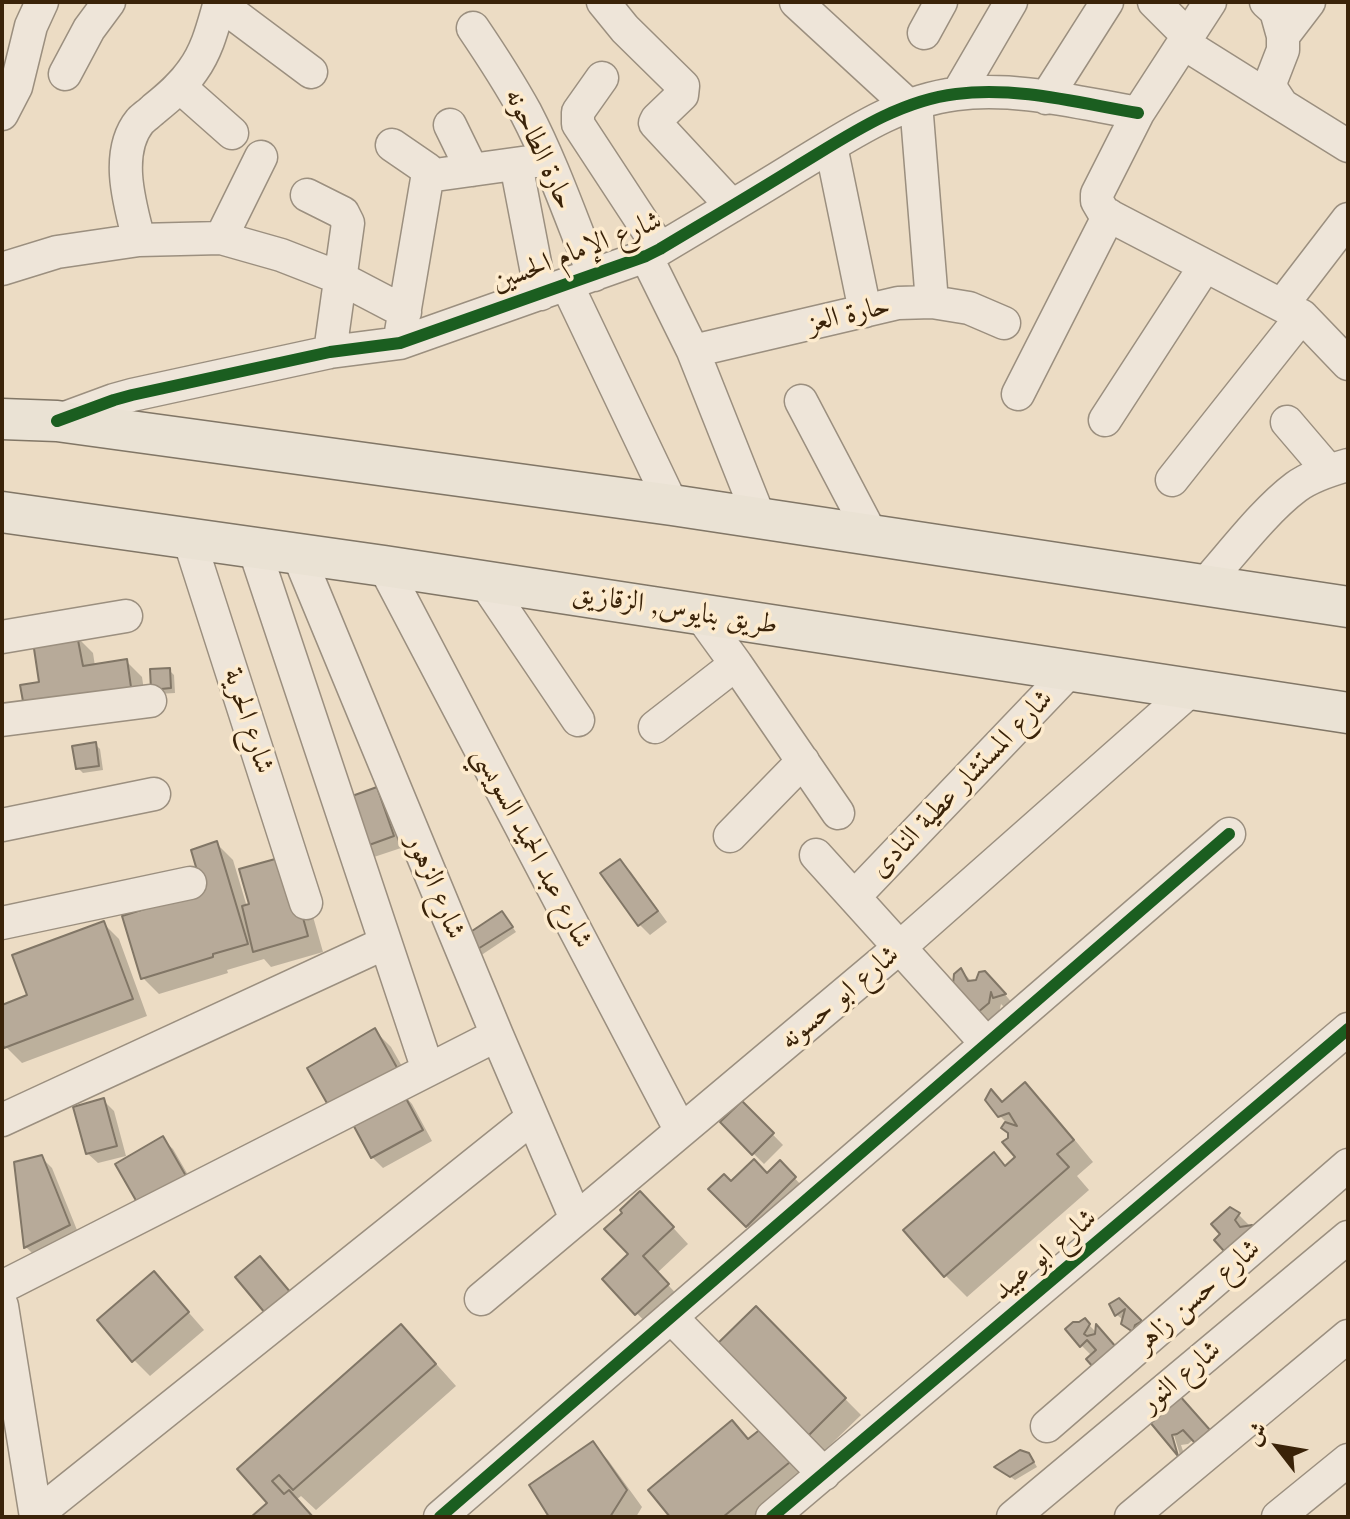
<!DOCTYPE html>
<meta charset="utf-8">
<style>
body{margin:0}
#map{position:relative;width:1350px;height:1519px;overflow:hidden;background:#ecdcc4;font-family:"Old Standard TT",Amiri,serif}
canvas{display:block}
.frame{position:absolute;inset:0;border:4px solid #3a2309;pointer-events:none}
.north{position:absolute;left:1238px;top:1407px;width:80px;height:80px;-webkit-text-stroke:6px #fdebce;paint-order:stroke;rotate:301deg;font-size:22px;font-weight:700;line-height:32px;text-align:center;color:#3a2309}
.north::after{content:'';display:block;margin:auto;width:28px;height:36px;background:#3a2309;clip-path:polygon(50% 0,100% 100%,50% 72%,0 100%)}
</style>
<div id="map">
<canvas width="1350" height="1519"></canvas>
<div class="frame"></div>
<div class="north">ش</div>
</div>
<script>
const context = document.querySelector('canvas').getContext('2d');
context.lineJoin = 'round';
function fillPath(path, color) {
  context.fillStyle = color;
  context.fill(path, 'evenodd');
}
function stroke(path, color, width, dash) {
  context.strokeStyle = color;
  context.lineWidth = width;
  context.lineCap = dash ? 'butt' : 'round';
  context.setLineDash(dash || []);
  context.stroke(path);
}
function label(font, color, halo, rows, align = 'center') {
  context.font = font + ' "Old Standard TT",Amiri,serif';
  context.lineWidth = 7;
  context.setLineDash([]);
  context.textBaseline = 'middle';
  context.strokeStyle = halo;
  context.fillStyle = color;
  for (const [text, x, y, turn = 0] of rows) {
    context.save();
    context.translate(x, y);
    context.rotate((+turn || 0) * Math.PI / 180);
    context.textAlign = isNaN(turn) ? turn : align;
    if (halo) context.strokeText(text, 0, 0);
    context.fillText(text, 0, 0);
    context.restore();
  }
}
const shadow = new Path2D(`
 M77,637L93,653L95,666L126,661L142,677L147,710L42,684Z
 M169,670L174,675L175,693L158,694L153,689Z
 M95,744L100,749L103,770L83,773L78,768Z
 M376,789L387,799L404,847L371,858L360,848Z
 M217,844L233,860L247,907L301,874L323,952L271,967L264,959L227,970L228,973L159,994L143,978L205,892Z
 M620,861L631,872L667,922L650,935L639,924Z
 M507,919L516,932L480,956L475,951Z
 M103,923L119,939L147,1016L22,1063L6,1047L2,1036V1007L30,996Z
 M961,970L972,982L996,984L1014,1005L1005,1008L1001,1004L999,1013L989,1022L978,1011Z
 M375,1031L391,1047L415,1089L404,1095L412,1104L432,1141L383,1168L372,1157L354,1124Z
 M1025,1085L1047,1106L1093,1162L1077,1176L1089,1190L967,1297L946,1276L906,1230L1006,1167L1018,1158L1010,1139L1006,1122L1000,1116L1003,1104Z
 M104,1101L114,1111L126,1156L98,1163L87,1153Z
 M742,1103L783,1145L764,1164L723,1123Z
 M162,1139L173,1149L195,1187L150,1213Z
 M41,1157L52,1168L79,1235L36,1257L26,1247Z
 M780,1163L805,1189L757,1236L711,1189L767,1176Z
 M656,1209L688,1244L657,1273L683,1301L653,1330L604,1279L631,1254Z
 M1239,1215L1249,1225L1248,1227L1216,1240Z
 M169,1290L204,1330L150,1376L134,1360Z
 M1119,1300L1145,1327L1138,1335L1129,1329L1125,1317L1122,1319L1117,1315L1112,1304Z
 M756,1309L861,1415L821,1454L716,1348Z
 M1084,1320L1097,1333L1107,1337L1092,1356L1081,1345Z
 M422,1348L456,1386L316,1510L301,1496L296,1500L313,1517H254L270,1503L240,1469Z
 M1190,1408L1218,1441L1194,1439L1188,1444L1181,1445L1186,1460L1180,1455L1171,1425L1152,1422Z
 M732,1423L750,1440L778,1446L804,1479L758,1517H672Z
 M592,1444L608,1460L642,1507L636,1517H552Z
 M1033,1460L1037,1467L1015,1480L1002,1471Z`);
const building = new Path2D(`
 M77,635L83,666L127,659L132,694L25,712L20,685L39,682L33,642Z
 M170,668L171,688L151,690L150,669Z
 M96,742L99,766L76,769L72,746Z
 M377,787L394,836L358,849L341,800Z
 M217,841L248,944L213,954V957L141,979L122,916L203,891L191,850Z
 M286,856L308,936L253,952L242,906L249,904L239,869Z
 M620,859L658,911L638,926L600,873Z
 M502,911L513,927L473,952L463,937Z
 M104,921L133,999L4,1048L2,1042V1005L27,995L12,955Z
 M961,968L968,981L976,980L979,972L985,971L1006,994L993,998L991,992L989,1003L977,1013L953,984L954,974Z
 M375,1028L400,1073L332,1112L307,1068Z
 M1025,1082L1074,1140L1057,1154L1069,1167L944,1277L903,1230L994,1152L1005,1166L1015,1157L1002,1142L1008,1138V1133L1001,1128L1005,1122L1017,1126L1009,1113L998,1117L985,1100L991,1089L1002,1102Z
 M402,1091L423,1130L371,1158L350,1119Z
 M104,1098L117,1146L86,1154L73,1107Z
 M742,1101L774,1133L752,1155L720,1122Z
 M163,1136L186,1176L138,1204L115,1164Z
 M42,1155L70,1225L24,1248L14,1162Z
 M754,1159L767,1173L780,1160L796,1177L746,1227L708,1189L724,1174L731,1181Z
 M640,1191L674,1227L643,1256L669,1284L635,1315L602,1279L628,1254L604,1229L622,1213L620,1210Z
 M1230,1207L1240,1213L1235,1220L1240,1227L1252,1225L1260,1234L1232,1260L1214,1240L1220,1234L1211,1224Z
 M260,1256L291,1293L265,1313L235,1277Z
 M154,1271L189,1312L132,1362L97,1320Z
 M1119,1298L1142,1321L1135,1325L1133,1332L1121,1324L1125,1309L1115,1316L1109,1304Z
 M756,1306L846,1398L804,1440L713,1348Z
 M1085,1318L1090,1324L1084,1334L1087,1336L1095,1334L1096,1324L1116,1347L1093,1367L1086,1359L1096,1350L1087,1340L1080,1347L1065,1329L1073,1322H1079Z
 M401,1324L436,1364L293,1490L279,1475L272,1481L284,1494L289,1490L313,1517H251L267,1503L237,1469Z
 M1179,1395L1210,1430L1195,1443L1183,1430L1177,1434L1172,1435L1178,1456L1149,1421Z
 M732,1420L748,1439L762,1428L790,1462L723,1517H670L648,1490Z
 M593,1441L627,1490L610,1517H549L529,1485Z
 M1020,1450L1029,1453L1034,1462L1010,1477L994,1467Z`);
const minor = new Path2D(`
 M603,2L625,29L683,86L682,95L657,119L655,123L732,206
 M796,2L909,106
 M1154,2L1188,36
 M1210,2L1138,113L1097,194V201L1104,213L1302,316L1348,364
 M1266,2L1276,11L1283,36V50L1271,81L1272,90L1282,105L1348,146
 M220,4L311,72
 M473,28C492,56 510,84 526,113C553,165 572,221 594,275
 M924,33L941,2
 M1283,36L1309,2
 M1183,43L1282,105
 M65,74L89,29L109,2
 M602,78L578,112V124L660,249
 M180,87L232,133
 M958,93L1011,2
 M1046,98L1107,2
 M916,103L932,302
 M2,114L16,87L31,26L42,2
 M450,125L472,170
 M392,145L427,169L428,173L401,332
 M831,146L865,311
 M516,164L541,294
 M428,176L536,161
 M307,195L343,213L348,223L330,352
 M221,238L261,157
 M139,240C130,205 114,153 140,121C144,117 150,113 154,109C169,97 182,86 193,70C208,49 213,26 220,2
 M646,256L693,351L759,517
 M2,269L57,252L139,240L221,238L281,255L340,278L405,312
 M567,285L672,505
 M1282,305L1348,219
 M693,351L898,303L932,302L969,308L1004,323
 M1018,394L1109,215
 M801,401L871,534
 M1105,420L1205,266
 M57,421L114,400L132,395L330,352L400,343L646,256L660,249C705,222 751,195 796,167C846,137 897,101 956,94C1016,86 1079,103 1138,113
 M1287,422L1328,470
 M1172,480L1302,316
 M189,539L306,903
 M254,548L428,1070
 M298,554L497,1035L576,1219
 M384,566L681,1131
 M484,581L578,720
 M1205,584C1232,554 1264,511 1296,487C1311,476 1330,470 1348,465
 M699,613L736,664L838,813
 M2,637L126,616
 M2,720L150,701
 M655,727L736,664
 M2,825L154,794
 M730,836L803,761
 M816,855L986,1043
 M854,897L1071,670
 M2,923L190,883
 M2,1120L385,943
 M2,1287L497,1035
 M481,1299L900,947L1192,689
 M2,1306L36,1517
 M671,1317L824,1474
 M1047,1426L1348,1165
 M36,1515L532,1118
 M440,1517L1229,834
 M772,1517L1348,1029
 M1013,1517L1348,1237
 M1131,1517L1348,1336
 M1278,1517L1348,1460`);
const major = new Path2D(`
 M2,419L57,421L672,505L1348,607
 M2,512L384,566L1348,713`);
const cycleway = new Path2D(`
 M57,421L114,400L132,395L330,352L400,343L646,256L660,249C705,222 751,195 796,167C846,137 897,101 956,94C1016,86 1079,103 1138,113
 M440,1517L1229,834
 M772,1517L1348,1029`);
const streetNames = [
 ["حارة الطاحونه",539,149,65],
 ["شارع الإمام الحسين",577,252,-21],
 ["حارة العز",849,315,-13],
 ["طريق بنايوس, الزقازيق",675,610,9],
 ["شارع الحرية",248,721,72],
 ["شارع المستشار عطية النادى",962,784,-46],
 ["شارع عبد الحميد السويسي",532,848,62],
 ["شارع الزهور",435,887,67],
 ["شارع ابو حسونه",840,998,-40],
 ["شارع ابو عبيد",1045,1255,-40],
 ["شارع حسن زاهر",1198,1296,-41],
 ["شارع النور",1181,1377,-40]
];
fillPath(shadow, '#0003');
fillPath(building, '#b7aa99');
stroke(building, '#817666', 2);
stroke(minor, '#9b8f7f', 35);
stroke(major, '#817666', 43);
stroke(minor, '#eee5d9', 32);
stroke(major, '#eae2d4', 40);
stroke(cycleway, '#1b5e20', 12);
label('28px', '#3a2309', '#fdebce', streetNames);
</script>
